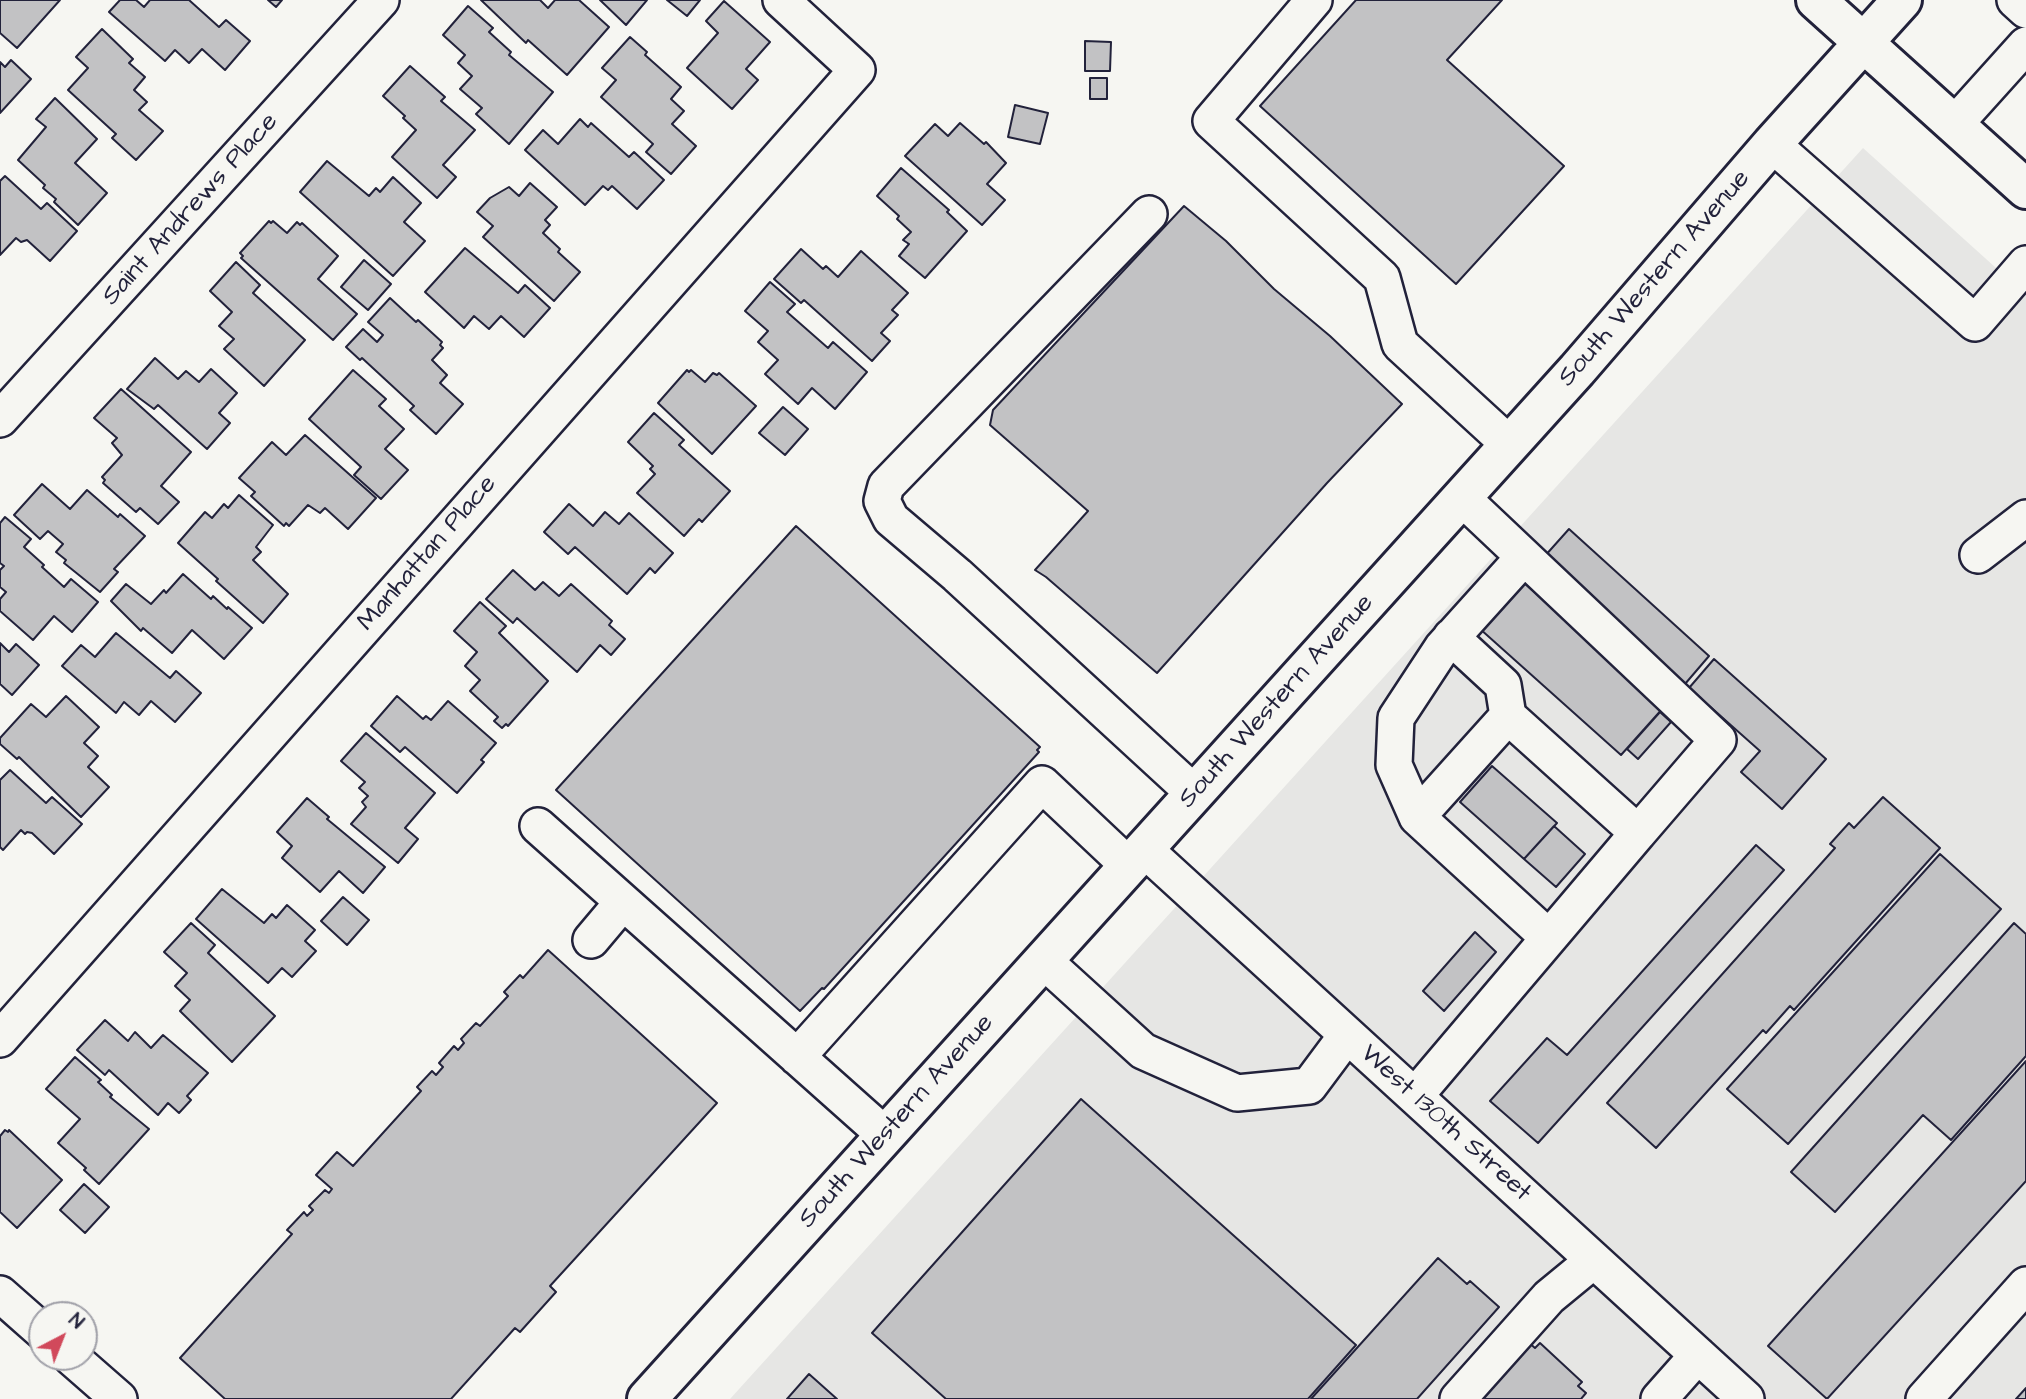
<!DOCTYPE html>
<style>
body{margin:0}
#map{position:relative;width:2026px;height:1399px;overflow:hidden;background:#f6f6f2;font-family:"Architects Daughter",sans-serif}
canvas{display:block}
.north{position:absolute;left:28px;top:1301px;width:70px;height:70px;box-sizing:border-box;background:#f6f6f2;border:2px solid #a1a1a9;border-radius:50%;rotate:42deg;font-size:19px;font-weight:700;line-height:28px;text-align:center;color:#22223b}
.north::after{content:'';display:block;margin:auto;width:24px;height:32px;background:#d1495b;clip-path:polygon(50% 0,100% 100%,50% 72%,0 100%)}
</style>
<div id="map">
<canvas width="2026" height="1399"></canvas>
<div class="north">N</div>
</div>
<script>
const context = document.querySelector('canvas').getContext('2d');
context.lineJoin = 'round';
function fillPath(path, color) {
  context.fillStyle = color;
  context.fill(path, 'evenodd');
}
function stroke(path, color, width, dash) {
  context.strokeStyle = color;
  context.lineWidth = width;
  context.lineCap = dash ? 'butt' : 'round';
  context.setLineDash(dash || []);
  context.stroke(path);
}
function label(font, color, halo, rows, align = 'center') {
  context.font = font + ' "Architects Daughter",sans-serif';
  context.lineWidth = 5;
  context.setLineDash([]);
  context.textBaseline = 'middle';
  context.strokeStyle = halo;
  context.fillStyle = color;
  for (const [text, x, y, turn = 0] of rows) {
    context.save();
    context.translate(x, y);
    context.rotate((+turn || 0) * Math.PI / 180);
    context.textAlign = isNaN(turn) ? turn : align;
    if (halo) context.strokeText(text, 0, 0);
    context.fillText(text, 0, 0);
    context.restore();
  }
}
const built = new Path2D(`
 M1863,148L2026,295V1399H730Z`);
const building = new Path2D(`
 M0,0H60L17,48L0,33Z
 M120,0H136L144,7L150,0H189L219,27L226,20L250,41L225,70L202,49L189,63L175,50L165,61L109,12Z
 M268,0H282L276,7Z
 M481,0H540L548,8L555,0H579L609,27L567,75L528,40L526,43Z
 M600,0H647L626,25Z
 M667,0H700L687,16Z
 M1356,0H1502L1447,60L1564,166L1456,284L1260,106Z
 M724,1L770,42L746,69L758,80L732,109L687,68L718,33L706,21Z
 M468,6L493,28L489,32L511,52L509,55L553,92L509,144L476,114L482,108L460,89L472,76L458,63L465,55L443,35Z
 M102,29L133,59L129,63L145,77L134,90L147,102L139,110L163,131L136,160L112,138L116,134L68,90L88,68L76,57Z
 M630,37L647,52L645,55L681,87L671,99L684,111L672,124L696,146L671,174L646,152L653,144L601,97L616,80L602,68Z
 M1085,41L1111,42L1110,71H1085Z
 M11,60L31,79L0,113V62L5,67Z
 M410,66L445,97L441,101L475,130L443,165L456,177L437,198L392,157L416,130L403,118L405,116L383,96Z
 M1090,78H1107V99H1090Z
 M55,98L97,139L75,163L107,193L78,225L54,202L56,199L43,188L45,185L18,160L46,127L36,119Z
 M1015,105L1048,113L1040,144L1008,137Z
 M580,119L588,127L591,123L629,157L634,152L664,180L637,209L612,186L608,190L603,186L585,205L525,150L543,130L558,144Z
 M960,123L984,144L986,142L1006,163L987,184L1005,200L982,225L905,156L935,124L948,136Z
 M327,161L369,196L376,188L380,192L393,177L421,203L404,222L425,241L393,276L300,192Z
 M901,168L949,210L947,212L967,231L925,278L899,256L909,244L903,240L911,232L897,219L899,216L877,196Z
 M5,176L41,209L47,203L77,231L50,261L27,240L21,242L16,238L0,255V181Z
 M530,183L557,207L545,220L550,225L543,233L560,249L558,252L580,272L554,301L483,237L493,226L477,212L490,198L509,187L519,196Z
 M1184,206L1226,241L1274,289L1330,336L1402,404L1327,483L1157,673L1046,577L1035,570L1088,511L990,425L993,410Z
 M269,221L271,223L273,221L287,233L297,222L300,225L302,223L338,256L318,279L357,314L333,340L241,258L243,256L240,253Z
 M465,248L518,293L525,285L550,308L524,337L501,316L489,329L474,316L464,328L425,292Z
 M801,249L823,269L826,266L838,277L861,251L908,293L892,310L898,315L881,333L890,341L872,361L804,300L801,303L774,279Z
 M364,260L391,284L368,310L341,287Z
 M236,262L260,285L253,293L305,340L264,386L224,349L234,339L219,326L232,312L210,291Z
 M770,282L795,304L787,312L828,348L833,342L867,372L835,409L812,388L798,404L765,374L778,360L758,342L768,331L745,311Z
 M390,298L416,322L418,320L442,342L440,345L443,348L432,360L447,375L440,383L463,404L436,434L410,410L414,406L362,358L360,360L346,347L363,329L377,342L383,335L368,322Z
 M155,358L178,379L186,371L199,382L211,369L237,393L219,413L230,423L207,449L158,405L154,409L127,389Z
 M353,370L386,399L379,406L404,429L385,449L408,470L381,499L354,475L361,467L309,419Z
 M687,370L689,372L691,370L705,382L713,373L717,375L719,373L756,406L712,454L658,403Z
 M121,389L191,452L161,486L179,502L158,524L140,508L136,512L103,483L105,480L102,477L122,455L112,443L117,438L94,418Z
 M783,407L808,429L785,455L759,433Z
 M654,413L684,440L679,445L730,491L702,522L699,519L684,536L637,493L655,474L650,469L653,466L628,442Z
 M305,435L376,498L348,529L325,508L320,513L308,505L289,526L286,523L284,526L251,496L255,492L239,478L272,442L286,455Z
 M42,484L70,509L87,490L118,517L120,514L145,536L114,569L118,572L100,592L64,563L66,560L56,552L63,544L48,531L40,539L14,515Z
 M239,495L273,525L256,547L261,552L253,560L288,594L263,623L216,581L218,579L178,543L205,512L212,518L224,504L228,508Z
 M569,504L593,526L605,512L619,524L629,513L673,553L655,573L650,568L627,594L575,547L568,554L544,532Z
 M5,517L31,539L24,547L44,565L42,567L64,587L71,579L98,602L72,632L54,616L33,640L0,611V599L6,592L0,587V570L4,566L0,563V523Z
 M796,526L1040,747L1037,750L1039,752L824,989L822,988L800,1011L556,790Z
 M1569,529L1709,656L1685,684L1544,557Z
 M513,570L535,590L543,582L559,596L571,584L612,621L609,625L625,639L611,655L600,645L577,672L517,618L513,623L486,599Z
 M183,574L211,599L213,596L227,609L228,607L252,628L224,659L192,630L172,653L143,628L141,631L111,601L126,584L151,604L164,590L166,593Z
 M1522,581L1664,707L1621,755L1479,628Z
 M480,602L506,626L499,633L548,681L508,726L506,724L502,728L494,721L498,717L470,691L480,680L465,666L477,652L454,631Z
 M116,633L170,678L176,671L201,693L175,722L151,701L139,715L124,702L116,713L62,666L81,645L95,657Z
 M0,643L9,652L16,644L39,665L12,695L0,684Z
 M1714,659L1826,759L1782,809L1741,772L1760,751L1689,688Z
 M66,696L99,727L84,743L98,756L88,767L109,787L81,817L19,757L17,759L0,744V738L31,704L46,717Z
 M397,696L423,719L426,716L431,720L448,701L496,743L481,760L484,762L457,793L405,747L400,752L371,726Z
 M1660,712L1671,722L1638,759L1627,749Z
 M366,733L435,793L405,828L418,839L398,863L351,824L366,807L362,802L368,796L359,788L365,782L341,761Z
 M1492,766L1557,823L1524,859L1460,802Z
 M10,770L46,803L52,797L82,824L54,854L32,833L27,832L25,834L21,830L3,850L0,847V780Z
 M1883,797L1940,848L1794,1010L1790,1006L1766,1033L1763,1030L1656,1148L1607,1103L1835,848L1830,844L1849,823L1854,828Z
 M307,798L329,817L327,819L385,867L363,893L339,871L320,892L282,858L292,846L277,832Z
 M1554,826L1585,854L1556,887L1524,859Z
 M1756,845L1784,870L1538,1143L1490,1101L1547,1038L1567,1055Z
 M1940,854L2001,909L1788,1144L1727,1089Z
 M222,889L264,923L272,914L276,918L287,905L315,930L305,941L316,951L292,977L282,968L268,983L196,919Z
 M343,897L369,920L347,945L321,921Z
 M191,923L215,945L208,953L275,1016L232,1062L180,1011L190,1000L175,986L187,973L164,952Z
 M2014,923L2026,934V1056L1951,1140L1923,1115L1835,1212L1791,1172Z
 M1475,932L1496,952L1444,1011L1423,991Z
 M548,950L717,1103L550,1286L556,1292L520,1332L515,1328L451,1399H225L180,1358L292,1234L287,1230L304,1212L307,1216L313,1210L309,1206L325,1190L329,1193L332,1189L316,1175L337,1152L353,1166L421,1091L417,1087L432,1071L436,1075L443,1067L439,1063L454,1046L458,1050L464,1043L461,1039L476,1023L480,1026L508,996L504,992L520,975L523,978Z
 M105,1020L128,1041L135,1032L151,1048L163,1035L208,1073L187,1096L191,1100L179,1113L168,1103L158,1115L109,1070L105,1075L77,1050Z
 M75,1057L101,1080L98,1082L112,1095L110,1097L149,1129L99,1184L84,1170L86,1168L58,1143L80,1119L46,1089Z
 M2026,1061V1181L1827,1399L1768,1346Z
 M1081,1099L1356,1345L1308,1399H946L872,1333Z
 M5,1130L8,1132L9,1130L62,1180L17,1228L0,1212V1136Z
 M84,1184L109,1207L85,1233L60,1210Z
 M1438,1258L1467,1284L1470,1281L1499,1307L1417,1399H1311Z
 M1527,1341L1535,1348L1540,1343L1582,1382L1578,1386L1586,1393L1581,1399H1474Z
 M809,1374L837,1399H787Z
 M2026,1388V1399H2016Z`);
const minor = new Path2D(`
 M1314,0L1211,121L1382,278L1400,344L1510,445
 M2015,0L2026,10
 M1954,125L2026,45
 M1772,144L1975,323L2026,264
 M1149,214L886,486L882,501L891,519L957,575L1194,793
 M0,419L381,0
 M1462,498L1718,740L1638,833
 M1978,555L2026,518
 M1451,637L1503,685L1508,716
 M1417,817L1394,765L1396,718L1442,648L1524,557
 M538,826L885,1135
 M1144,849L1746,1399
 M591,940L623,902
 M1043,960L1143,1051L1237,1093L1309,1086L1347,1035
 M0,1039L857,70L781,0
 M797,1057L1042,784L1129,866
 M1415,1096C1489,1008 1564,921 1638,833L1508,716L1417,817L1549,938
 M0,1294L42,1331
 M71,1357L119,1399
 M1458,1399L1549,1297L1594,1260
 M1659,1399L1698,1355
 M1924,1399L2026,1285`);
const major = new Path2D(`
 M1816,0L2026,189
 M647,1399L1577,370L1772,144L1902,0`);
const streetNames = [
 ["Saint Andrews Place",191,210,-48],
 ["South Western Avenue",1655,279,-49],
 ["Manhattan Place",428,554,-49],
 ["South Western Avenue",1277,702,-48],
 ["South Western Avenue",897,1122,-48],
 ["West 130th Street",1445,1124,42]
];
fillPath(built, '#e6e6e4');
fillPath(building, '#c2c2c4');
stroke(building, '#22223b', 2);
stroke(minor, '#22223b', 40);
stroke(major, '#22223b', 44);
stroke(minor, '#f6f6f2', 35);
stroke(major, '#f6f6f2', 38);
label('26px', '#22223b', '#f6f6f2', streetNames);
</script>
